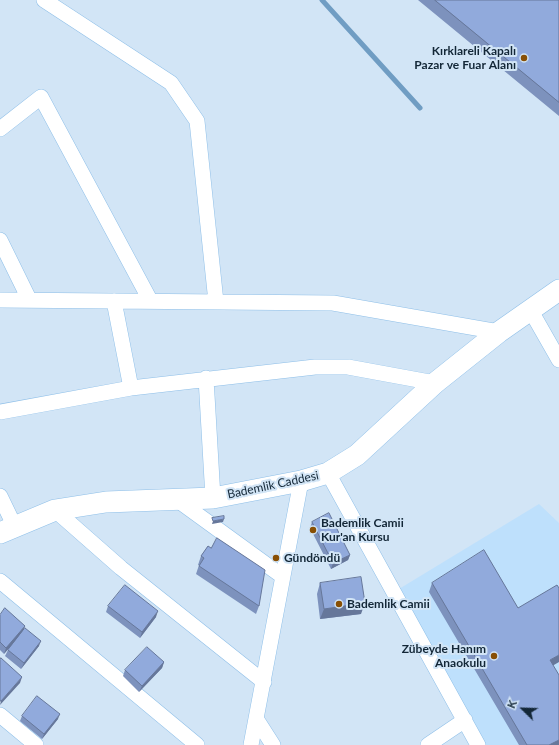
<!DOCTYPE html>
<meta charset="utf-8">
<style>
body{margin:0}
#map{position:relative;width:559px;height:745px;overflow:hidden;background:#d2e5f6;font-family:Lato,sans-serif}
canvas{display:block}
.north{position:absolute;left:503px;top:689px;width:40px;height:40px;-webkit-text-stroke:3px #d2e5f6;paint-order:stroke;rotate:293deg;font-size:11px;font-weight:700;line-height:16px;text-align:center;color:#132737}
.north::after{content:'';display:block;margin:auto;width:14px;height:18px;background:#132737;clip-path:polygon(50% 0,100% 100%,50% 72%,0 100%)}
</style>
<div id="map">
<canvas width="559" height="745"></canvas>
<div class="north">K</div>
</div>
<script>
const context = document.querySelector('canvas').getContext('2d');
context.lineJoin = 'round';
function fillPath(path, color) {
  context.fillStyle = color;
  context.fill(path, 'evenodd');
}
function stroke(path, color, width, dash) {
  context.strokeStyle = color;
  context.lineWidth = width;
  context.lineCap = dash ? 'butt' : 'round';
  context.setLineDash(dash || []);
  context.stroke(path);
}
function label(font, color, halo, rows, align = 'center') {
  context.font = font + ' Lato,sans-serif';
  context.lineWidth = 4;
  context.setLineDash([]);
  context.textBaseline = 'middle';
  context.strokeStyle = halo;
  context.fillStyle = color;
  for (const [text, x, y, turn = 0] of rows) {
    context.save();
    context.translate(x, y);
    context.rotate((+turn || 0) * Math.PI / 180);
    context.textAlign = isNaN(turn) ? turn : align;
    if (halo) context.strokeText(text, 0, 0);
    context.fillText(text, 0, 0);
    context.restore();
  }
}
const built = new Path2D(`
 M539,504L559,523V745H478L394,592Z`);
const stream = new Path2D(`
 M322,0L420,108`);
const street = new Path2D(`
 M44,0L171,83L197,121L216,302
 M0,129L41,97L150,300
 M0,240L29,299
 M0,300L333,303L499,332
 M114,301L131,388
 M531,311L559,360
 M206,378L213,498
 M0,412L131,388L315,367H348L435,383
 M328,473L478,745
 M0,496L14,525
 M176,499L282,576
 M55,510L121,568L264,682
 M0,581L197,745
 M0,715L36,745
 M257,720L273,745
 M251,745L301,481
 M428,745L465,720`);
const secondary = new Path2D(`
 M0,533L55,510L106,502L213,498L301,481L328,473L357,455L435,383L499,332L559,290`);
const wall = new Path2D(`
 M418,0H559V116Z
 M312,522L350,555L348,560L331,569L310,528Z
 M208,546L259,606L256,614L196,574L199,565H198L201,556Z
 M320,583L361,614L320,619L317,594Z
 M432,583L518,608L553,665L559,745H519L429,592Z
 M108,606L156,617L140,638L106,612Z
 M0,615L24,629L39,646L21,669L5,656L8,650L10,647L4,654L0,650Z
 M164,662L162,668L139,692L123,676L125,670Z
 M22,716L58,719L42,739L20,721Z`);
const shadedWall = new Path2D(`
 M224,519L223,522L212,524L213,521Z
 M350,555L348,560L331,569L333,563Z
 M365,603L361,614L320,619L324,609Z
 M158,611L156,617L140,638L142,632Z
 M25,626L23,632L4,654L6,648Z
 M41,641L39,646L21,669L24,663Z
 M559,655V662L547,669L550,660Z
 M164,662L162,668L139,692L142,686Z
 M22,677L20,683L0,705L1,701Z
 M60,714L58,719L42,739L44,734Z
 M559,740V745H549Z`);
const building = new Path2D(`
 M435,0H559V102Z
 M329,513L350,555L333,563L312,522Z
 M224,516V519L213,521L212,518Z
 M217,538L265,570L259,606L199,566L204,558L201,556L208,546L211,548Z
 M484,550L518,608L557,585L559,588V655L550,660L559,675V740L549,745H527L432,583Z
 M361,577L365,603L324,609L320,583Z
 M125,585L158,611L142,632L108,606Z
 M5,608L25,626L6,648L0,642V615Z
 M25,628L41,641L24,663L8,650Z
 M147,647L164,662L142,686L125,670Z
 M1,658L22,677L1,701H0V660Z
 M37,696L60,714L44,734L22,716Z`);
const markers = [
 [524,58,4,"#884f04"],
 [313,530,4,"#884f04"],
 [276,558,4,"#884f04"],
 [339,604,4,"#884f04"],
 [494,656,4,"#884f04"]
];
const poiNames = [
 ["Kırklareli Kapalı",516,51,"right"],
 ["Pazar ve Fuar Alanı",516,65,"right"],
 ["Bademlik Camii",321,523],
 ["Kur'an Kursu",321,537],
 ["Gündöndü",284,558],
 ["Bademlik Camii",347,604],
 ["Zübeyde Hanım",486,649,"right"],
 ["Anaokulu",486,663,"right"]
];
const streetNames = [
 ["Bademlik Caddesi",273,485,-12]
];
fillPath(built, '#bee0fc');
stroke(stream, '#709dc3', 5);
stroke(street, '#8ebfe8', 16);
stroke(secondary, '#8ebfe8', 22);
stroke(street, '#fff', 15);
stroke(secondary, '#fff', 21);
fillPath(wall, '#7d92bd');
fillPath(shadedWall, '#66779a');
fillPath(building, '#91aadc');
stroke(building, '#66779a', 1);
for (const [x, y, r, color] of markers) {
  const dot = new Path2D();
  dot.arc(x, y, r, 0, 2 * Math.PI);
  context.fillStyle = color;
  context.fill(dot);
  stroke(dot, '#d2e5f6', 1.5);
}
label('bold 12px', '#132737', '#d2e5f6', poiNames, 'left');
label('12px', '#132737', '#d2e5f6', streetNames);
</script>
